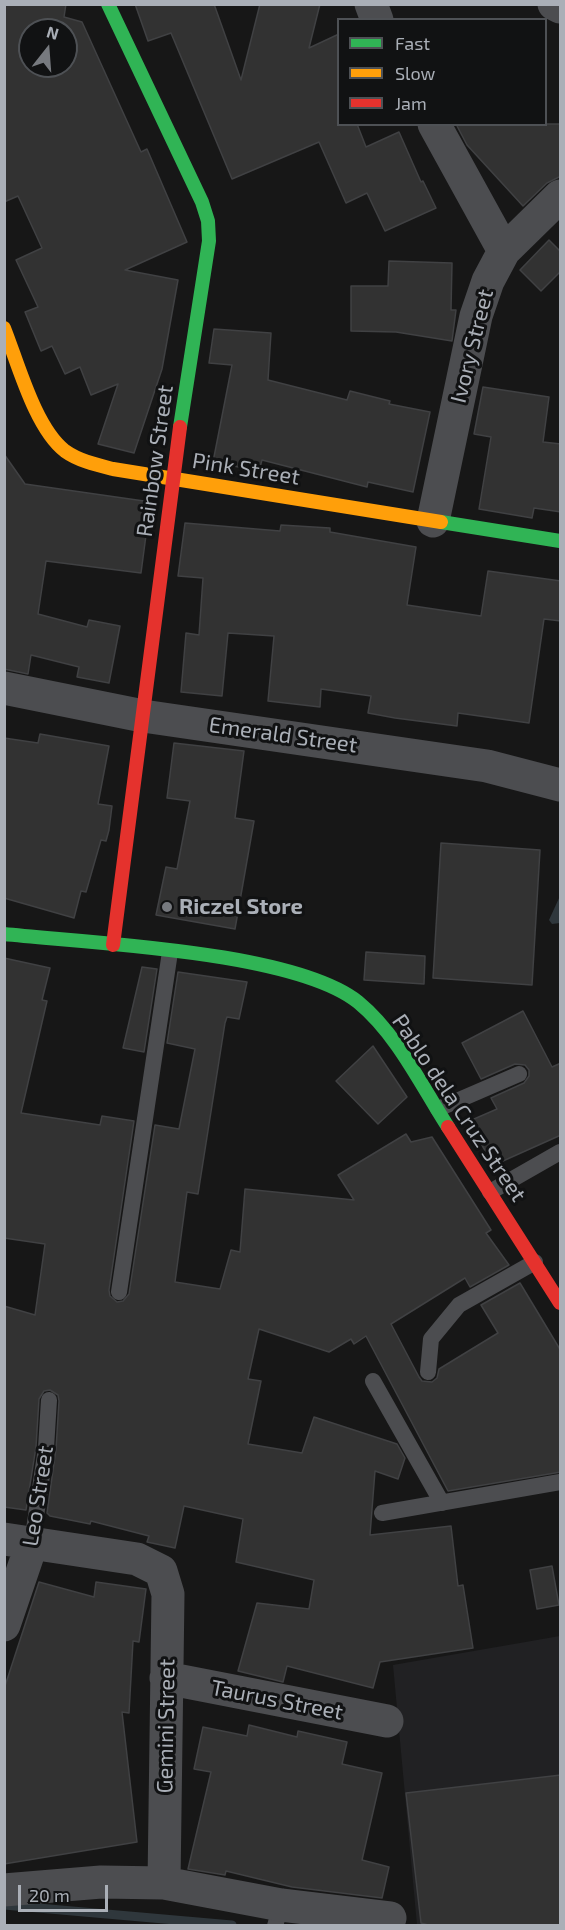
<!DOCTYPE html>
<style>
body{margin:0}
#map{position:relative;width:565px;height:1930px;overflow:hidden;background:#171717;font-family:"Exo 2",sans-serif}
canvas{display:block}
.frame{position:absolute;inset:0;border:6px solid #aaafb7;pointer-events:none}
.legend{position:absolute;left:337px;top:18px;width:210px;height:108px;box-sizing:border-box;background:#111213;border:2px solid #4e5155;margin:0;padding:8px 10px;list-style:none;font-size:18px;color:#aaafb7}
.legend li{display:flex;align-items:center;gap:12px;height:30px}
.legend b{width:30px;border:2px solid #4e5155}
.north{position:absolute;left:18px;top:18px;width:60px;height:60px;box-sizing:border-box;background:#111213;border:2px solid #4e5155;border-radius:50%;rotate:17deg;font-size:16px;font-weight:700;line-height:24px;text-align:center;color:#aaafb7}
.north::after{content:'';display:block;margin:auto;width:21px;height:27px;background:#777a7f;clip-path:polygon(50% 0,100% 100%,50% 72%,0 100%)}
.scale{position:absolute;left:18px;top:1885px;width:90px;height:27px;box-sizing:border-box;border:3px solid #aaafb7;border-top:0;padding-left:8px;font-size:18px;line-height:21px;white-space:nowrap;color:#aaafb7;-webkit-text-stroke:4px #111213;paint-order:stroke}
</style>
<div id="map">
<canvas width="565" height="1930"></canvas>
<div class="frame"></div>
<ul class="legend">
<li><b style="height:8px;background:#30b455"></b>Fast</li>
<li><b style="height:8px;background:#ff9f0a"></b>Slow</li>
<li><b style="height:8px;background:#e5322d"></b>Jam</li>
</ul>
<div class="north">N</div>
<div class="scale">20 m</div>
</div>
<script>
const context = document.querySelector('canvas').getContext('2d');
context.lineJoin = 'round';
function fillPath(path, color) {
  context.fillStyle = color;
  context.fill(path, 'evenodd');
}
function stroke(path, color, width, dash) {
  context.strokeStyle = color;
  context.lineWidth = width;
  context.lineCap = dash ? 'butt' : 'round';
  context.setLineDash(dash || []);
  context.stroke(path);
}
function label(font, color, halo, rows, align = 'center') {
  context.font = font + ' "Exo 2",sans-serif';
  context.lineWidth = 6;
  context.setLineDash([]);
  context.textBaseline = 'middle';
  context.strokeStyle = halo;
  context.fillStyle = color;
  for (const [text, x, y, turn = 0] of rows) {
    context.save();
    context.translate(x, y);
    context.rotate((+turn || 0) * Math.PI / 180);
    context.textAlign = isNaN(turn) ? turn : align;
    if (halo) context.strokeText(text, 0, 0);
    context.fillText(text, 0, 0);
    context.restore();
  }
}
const built = new Path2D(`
 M560,1636V1925H417L393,1665Z`);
const water = new Path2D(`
 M560,896V923L552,924L549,920Z`);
const stream = new Path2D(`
 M4,1905L232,1925`);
const building = new Path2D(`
 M4,4H66L64,17L82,22L141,152L147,149L187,242L125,270L178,280L162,369L134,453L98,444L118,384L91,395L80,367L65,374L52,346L41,351L25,312L38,307L16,260L42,248L18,196L4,202ZM30,30H66V66H30Z
 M135,4H214L241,80L260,4H320L309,48L339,34V124H357L366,147L399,132L421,182L423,181L436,208L385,231L367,193L346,203L319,142L232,179L171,33L148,41Z
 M456,124H561V176L547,183L523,206L467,145Z
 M549,240L561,252V271L541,291L520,270Z
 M389,261L452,263L451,310H456L452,341L396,332L351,331V286H388Z
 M214,329L271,333L268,380L347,400L350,391L390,401L389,404L430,412L413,492L368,482L367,487L262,460L259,471L213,462L232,365L209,363Z
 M483,387L549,397L543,442L561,444V512L534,508L532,518L479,509L491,437L474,434Z
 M4,454L25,484L144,501L141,520H148L141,573L46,561L38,614L87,627L89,620L120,626L109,683L77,677L79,667L31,655L28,674L4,669Z
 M185,523L280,531L281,525L330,528V532L416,547L407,605L481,616L488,571L561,581V621L544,619L529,723L458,713L457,726L395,718L368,713L371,696L321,689L320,707L268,701L274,636L228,633L222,696L181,692L186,633L199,635L203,578L178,576Z
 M40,734L109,746L98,804L112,806L109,830L106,841L101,840L86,892L81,891L74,918L4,898V738L38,743Z
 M174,743L244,751L235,818L254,821L235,929L156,915L166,867L177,869L190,801L167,798Z
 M441,843L540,850L532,985L433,978Z
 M366,952L425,956L424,984L364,980Z
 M4,958L50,968L42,1000L47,1001L21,1113L100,1125L102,1116L134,1121L109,1290L110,1296L117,1302L123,1301L129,1294L155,1125L179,1129L195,1049L167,1043L178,972L247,982L239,1019L227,1017L225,1023L198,1194L187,1192L175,1282L220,1289L231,1250L240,1252L245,1189L354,1200L338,1175L406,1134L411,1142L432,1137L491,1230L486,1233L509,1265L470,1287L465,1278L391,1324L419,1377L422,1381L432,1382L437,1378L439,1369L498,1333L481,1305L520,1283L561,1351V1472L448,1491L366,1336L354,1344L351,1339L329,1352L259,1329L248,1379L261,1381L248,1444L302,1453L314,1417L397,1444L405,1458L398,1479L375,1471L370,1535L451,1526L458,1586L463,1585L473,1648L380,1662L373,1688L287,1666L283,1682L238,1671L257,1603L309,1609L314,1580L236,1562L243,1519L184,1506L175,1548L147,1542L149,1536L91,1521L90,1524L50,1516L47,1513L56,1449L59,1401L58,1395L50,1390L44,1391L39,1399L36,1447L26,1510L4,1507V1306L35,1315L45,1244L4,1238Z
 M142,967L157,969L144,1052L123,1048Z
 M523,1011L552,1067L561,1063V1135L494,1165L472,1129L478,1128L474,1119L497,1109L491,1098L524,1083L529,1076V1070L525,1065L515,1064L481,1079L462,1043Z
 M373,1046L407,1097L378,1124L336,1081Z
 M552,1566L559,1605L537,1609L530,1570Z
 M39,1582L94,1597L96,1582L146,1589L139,1642L133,1641L129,1713L122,1712L137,1842L4,1864V1689Z
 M249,1725L297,1737L298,1731L347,1742L342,1764L382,1773L362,1860L389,1867L382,1898L292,1887L226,1871L225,1875L188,1869L211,1772L194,1769L203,1727L247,1736Z
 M561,1775V1926H432L421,1923L406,1793Z`);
const lane = new Path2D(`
 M438,1109L519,1074
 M490,1192L560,1152
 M119,1292L170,952
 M428,1372L431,1339L459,1305L535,1262
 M373,1381L442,1503
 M382,1513L560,1482
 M32,1543L46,1448L49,1400
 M275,1926L281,1905`);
const street = new Path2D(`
 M371,4L377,20
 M554,4L560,7
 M434,124L504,251
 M433,521L476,316L488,281L504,251L560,196
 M4,688L143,716L487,766L560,785
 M4,1539L137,1559L161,1571L168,1594L164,1883
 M4,1625L32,1543
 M166,1678L387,1721
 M4,1890L101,1882L164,1883L281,1905L390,1918`);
const fast = new Path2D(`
 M108,4L202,202L208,221L209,241L180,427
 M441,522L560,541
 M4,934C89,943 294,951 358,1002C397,1034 421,1085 448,1127`);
const slow = new Path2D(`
 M4,328C18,363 35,428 65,451C79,461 97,465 113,469L441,522`);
const jam = new Path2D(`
 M113,945L180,427
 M448,1127L560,1303`);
const markers = [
 [167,907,6,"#777a7f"]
];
const streetNames = [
 ["Ivory Street",472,346,-76],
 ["Rainbow Street",155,461,-82],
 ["Pink Street",246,469,9],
 ["Emerald Street",283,735,8],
 ["Pablo dela Cruz Street",459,1108,56],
 ["Leo Street",38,1496,-81],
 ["Taurus Street",277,1700,11],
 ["Gemini Street",166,1726,-89]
];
const poiNames = [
 ["Riczel Store",179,907]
];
fillPath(built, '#212123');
fillPath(water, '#2f373c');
stroke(stream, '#2f373c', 9);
fillPath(building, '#323232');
stroke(building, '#404143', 1.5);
stroke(lane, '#4c4d50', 16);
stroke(street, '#4c4d50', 33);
stroke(fast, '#30b455', 14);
stroke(slow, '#ff9f0a', 14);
stroke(jam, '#e5322d', 14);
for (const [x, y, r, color] of markers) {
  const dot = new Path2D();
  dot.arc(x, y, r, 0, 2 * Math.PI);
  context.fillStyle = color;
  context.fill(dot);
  stroke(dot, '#111213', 2);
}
label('22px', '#aaafb7', '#111213', streetNames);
label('bold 22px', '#aaafb7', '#111213', poiNames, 'left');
</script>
